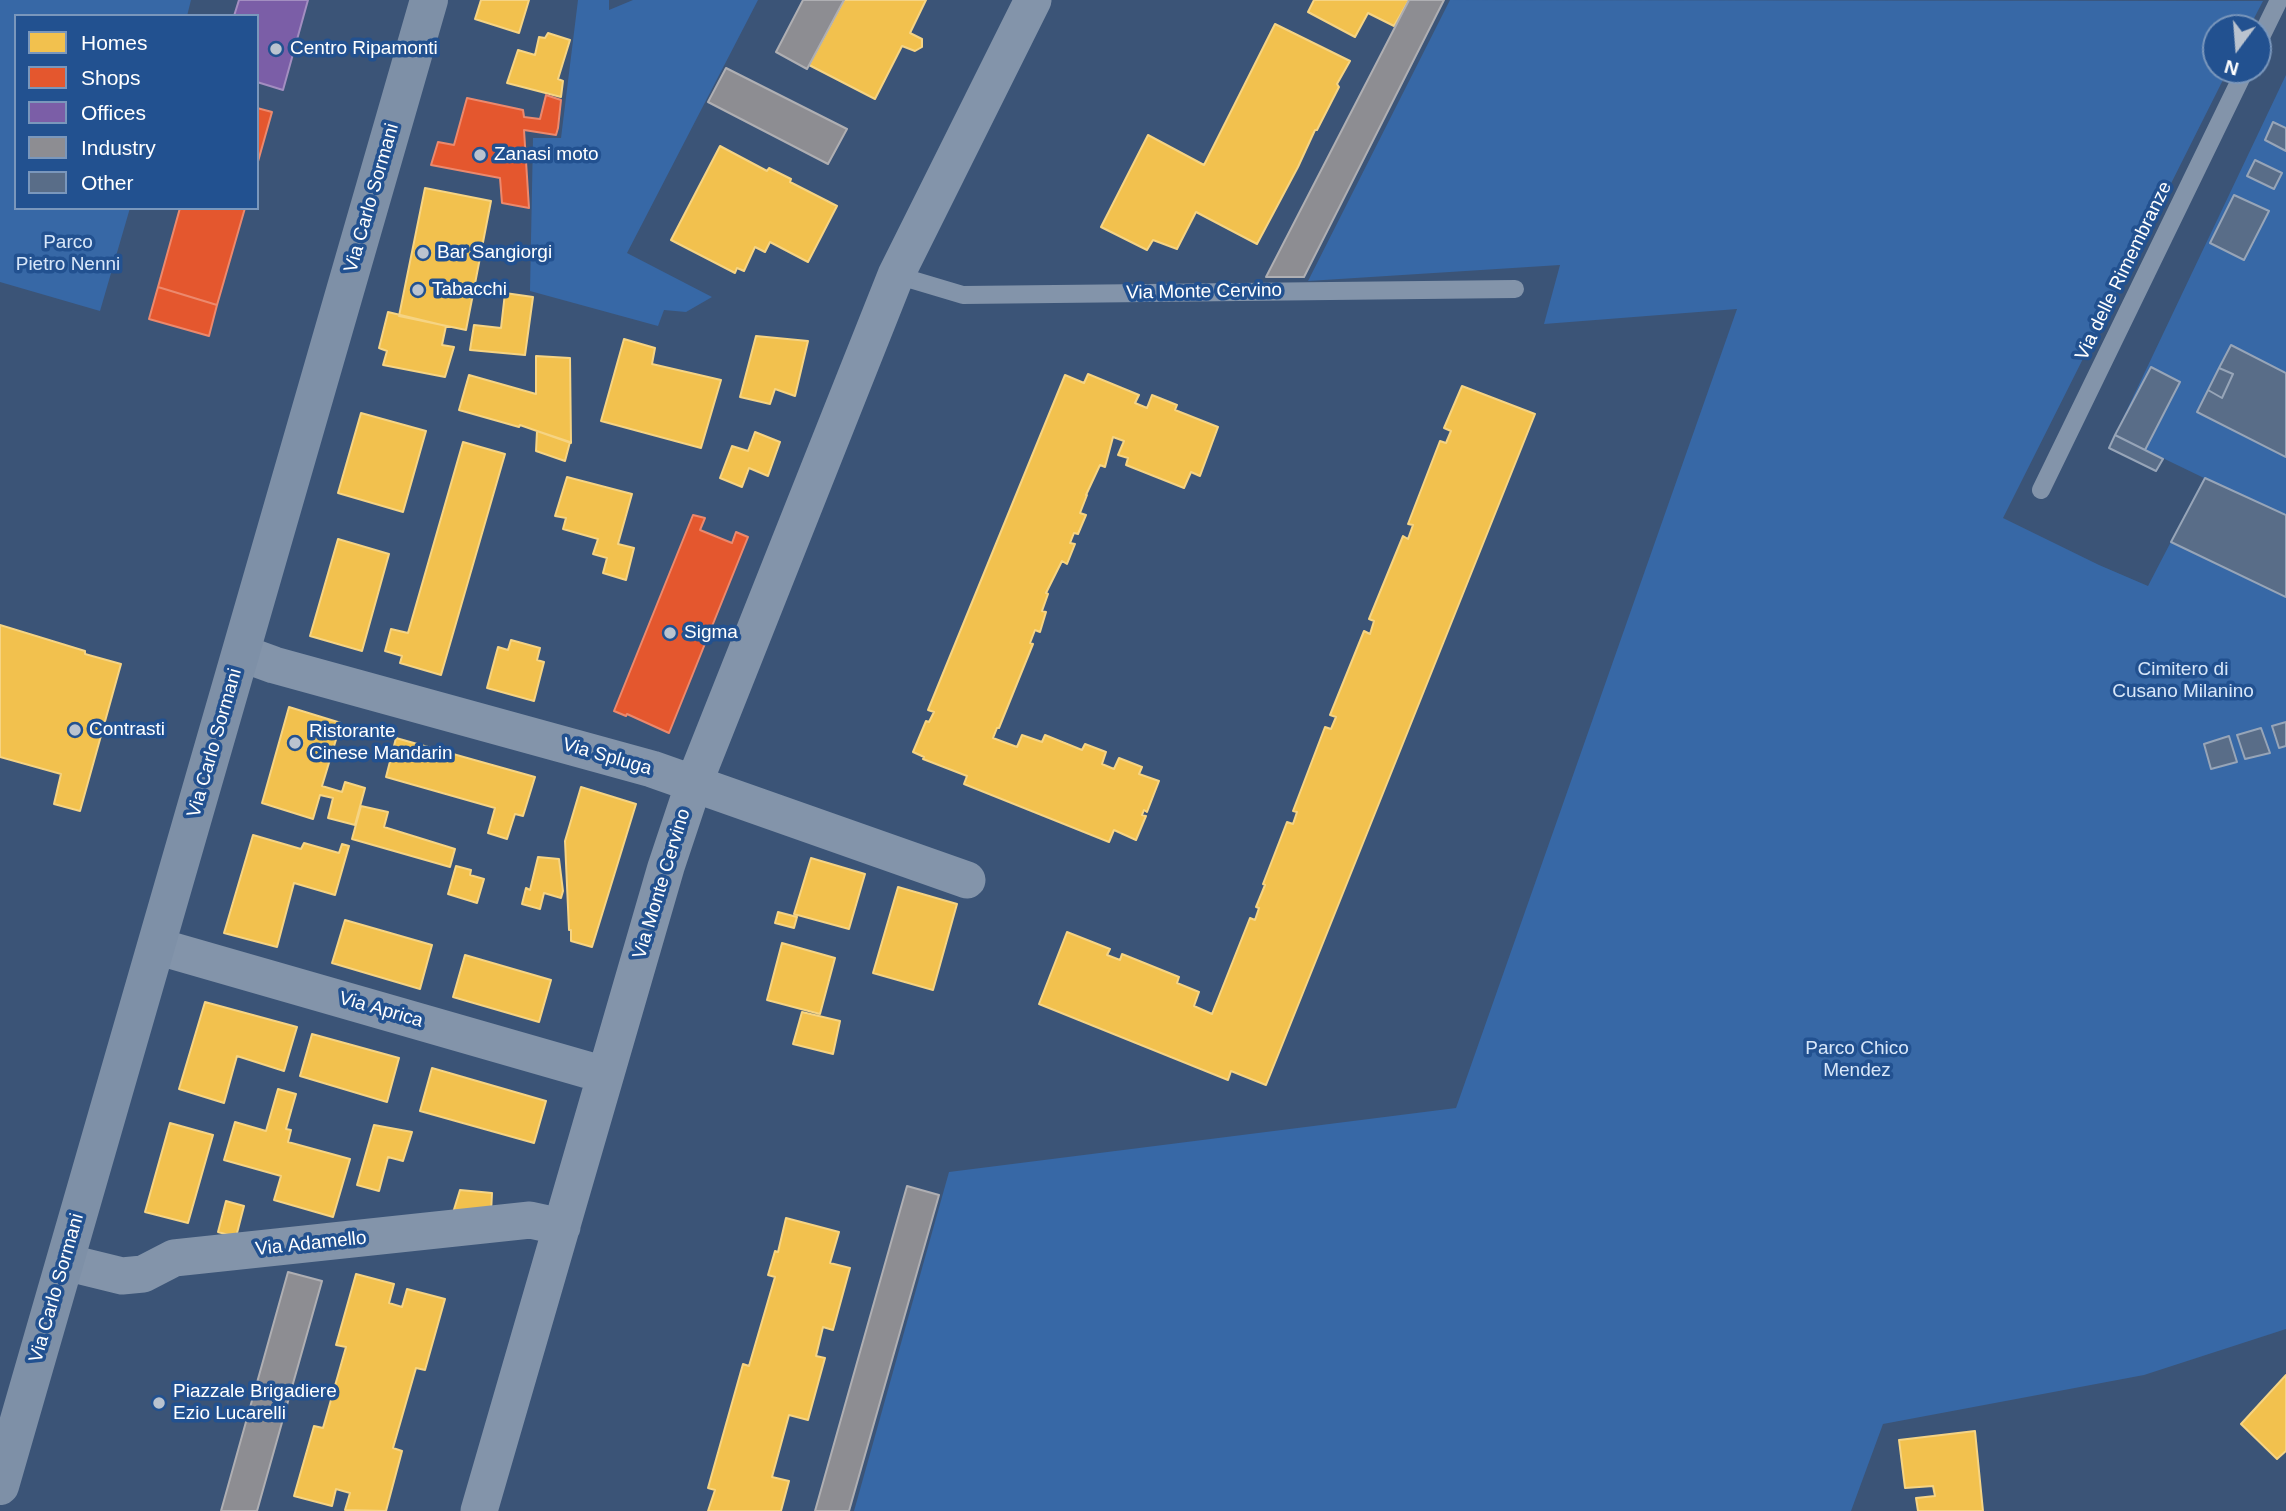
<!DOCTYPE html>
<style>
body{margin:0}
#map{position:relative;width:2286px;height:1511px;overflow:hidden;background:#3b5477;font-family:Helvetica,sans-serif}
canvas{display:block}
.legend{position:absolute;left:14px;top:14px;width:245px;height:196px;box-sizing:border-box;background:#225190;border:2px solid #7a97bc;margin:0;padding:9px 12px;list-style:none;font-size:21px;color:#fff}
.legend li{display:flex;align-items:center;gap:14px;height:35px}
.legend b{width:35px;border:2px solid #7a97bc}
.north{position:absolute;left:2202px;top:14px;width:70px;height:70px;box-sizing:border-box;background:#225190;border:2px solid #7a97bc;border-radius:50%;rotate:196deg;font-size:19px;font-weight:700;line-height:28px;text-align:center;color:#fff}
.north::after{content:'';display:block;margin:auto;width:24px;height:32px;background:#bac3cf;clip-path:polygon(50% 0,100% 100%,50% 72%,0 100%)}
</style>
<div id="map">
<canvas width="2286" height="1511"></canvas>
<ul class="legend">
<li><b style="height:19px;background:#f2c14e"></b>Homes</li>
<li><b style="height:19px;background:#e4572e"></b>Shops</li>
<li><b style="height:19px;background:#7b5ea7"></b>Offices</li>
<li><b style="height:19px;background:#8d8d92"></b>Industry</li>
<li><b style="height:19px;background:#596d88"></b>Other</li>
</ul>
<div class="north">N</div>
</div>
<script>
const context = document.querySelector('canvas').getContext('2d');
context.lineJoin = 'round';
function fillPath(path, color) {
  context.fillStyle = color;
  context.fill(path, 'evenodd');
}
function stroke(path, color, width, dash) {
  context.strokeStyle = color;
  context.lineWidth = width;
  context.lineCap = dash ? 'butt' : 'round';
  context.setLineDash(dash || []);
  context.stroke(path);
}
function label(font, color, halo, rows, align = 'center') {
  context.font = font + ' Helvetica,sans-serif';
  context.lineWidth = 7;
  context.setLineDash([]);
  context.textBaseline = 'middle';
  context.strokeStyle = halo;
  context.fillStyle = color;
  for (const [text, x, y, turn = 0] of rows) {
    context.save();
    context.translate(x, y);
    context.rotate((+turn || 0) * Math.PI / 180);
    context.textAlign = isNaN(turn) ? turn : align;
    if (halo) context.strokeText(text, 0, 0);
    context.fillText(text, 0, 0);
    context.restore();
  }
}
const green = new Path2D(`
 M0,0H191L187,16H16V208H130L100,311L0,282Z
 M578,0H609V10L633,0H758L627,253L712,297L686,312L664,310L658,326L530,291L533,138H561Z
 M1450,0L2263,1L2249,28H2216V70H2228L2003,518L2099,565L2148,586L2204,478L2115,435L2286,75V1329L2144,1375L1883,1424L1851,1511H854L949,1172L1456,1108L1737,309L1544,324L1560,265L1308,281Z`);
const homes = new Path2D(`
 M481,0H529L519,33L475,19Z
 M844,0H926L910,33L922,39V47L915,51L902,46L875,99L809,65Z
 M1314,0H1409L1394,26L1368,13L1355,37L1308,12Z
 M1275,24L1350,61L1337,84L1339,87L1317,130H1315L1298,167L1257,244L1196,212L1177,249L1153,240L1147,250L1101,227L1148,135L1204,165Z
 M548,33L570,40L558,79L563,81L561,97L507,83L518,50L535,55L539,37L545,38Z
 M720,146L767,171L769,168L791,179L790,182L837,206L808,262L770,242L765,252L755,247L744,271L737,268L735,273L671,240Z
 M425,188L491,201L466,330L399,316Z
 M505,293L533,297L525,355L470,350L474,325L501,328Z
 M388,312L446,326L442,345L454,347L445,377L383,365L387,351L379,348Z
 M756,336L808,341L795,396L775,389L770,404L740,397Z
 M624,339L655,348L652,364L721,380L701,448L601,421Z
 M536,356L570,358L571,443L520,425L519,427L459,410L469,375L536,394Z
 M1088,374L1139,395L1135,403L1147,408L1152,395L1177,405L1175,410L1218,427L1200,476L1191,472L1184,488L1126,465L1128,458L1118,455L1124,441L1113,437L1105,467L1100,465L1086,495H1087L1080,513L1086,515L1078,534L1074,533L1070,543L1075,544L1067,564L1062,561L1046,593L1048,594L1042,611L1046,612L1040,632L1035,630L1030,643L1033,644L999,728H997L993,738L1017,747L1022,735L1042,742L1045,735L1082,750L1085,744L1106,752L1102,764L1114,769L1119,758L1142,767L1139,774L1159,781L1147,812L1144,810L1142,815L1146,816L1136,840L1114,830L1109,842L964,784L967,776L923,759L924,757L913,752L926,721L929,722L934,712L928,710L1065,375L1084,383Z
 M1462,386L1535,414L1266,1085L1231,1071L1228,1080L1039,1004L1067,932L1110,949L1107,955L1120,960L1122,954L1179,977L1177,983L1199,992L1194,1006L1212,1014L1250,918L1255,920L1259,908L1256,907L1265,885L1263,884L1287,822L1293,824L1297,812L1293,811L1325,727L1331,729L1336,717L1330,715L1364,631L1370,634L1374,621L1369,619L1403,536L1408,539L1413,525L1408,524L1440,441L1446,443L1451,431L1444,428Z
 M361,413L426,431L403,512L338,493Z
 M537,431L570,442L565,461L536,451Z
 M755,432L780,442L768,476L749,468L742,487L720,478L732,446L748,451Z
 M463,442L505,454L441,675L400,663L402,656L385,651L391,629L408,633Z
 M567,477L632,494L618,544L634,548L626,580L603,573L607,558L593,554L598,539L563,529L566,518L555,516Z
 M338,539L389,554L362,651L310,636Z
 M0,625L85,651V654L121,664L80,811L54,804L61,774L0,757Z
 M511,640L540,648L537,660L544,662L534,701L487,688L498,647L508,650Z
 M289,707L341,723L322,786L342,792L345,782L365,788L355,825L328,818L333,798L320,795L313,819L262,803Z
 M396,738L535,777L523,816L515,814L507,839L488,833L495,808L386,777Z
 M581,787L636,804L592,947L571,941V930H569L565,841Z
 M361,806L388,812L384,827L455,849L450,867L352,839Z
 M253,835L301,849L304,843L339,853L342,844L349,846L335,895L294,883L277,947L224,933Z
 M538,857L559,859L563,891L561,898L544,893L540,909L522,904L526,888L530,890Z
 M811,858L865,874L849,929L794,914Z
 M456,866L471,870L470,875L484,879L477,903L448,894Z
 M898,887L957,904L933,990L873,973Z
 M778,912L797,917L794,928L775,923Z
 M345,920L432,945L420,989L332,963Z
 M782,943L835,958L820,1014L767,1000Z
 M465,955L551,980L539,1022L453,997Z
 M205,1002L297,1027L284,1071L237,1056L224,1103L179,1089Z
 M802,1012L840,1021L833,1054L793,1044Z
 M312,1034L399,1058L387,1102L300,1076Z
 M432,1068L546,1101L534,1143L420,1111Z
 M278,1089L296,1094L286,1129L291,1130L288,1142L350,1159L333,1217L274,1200L281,1176L224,1160L235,1122L266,1131Z
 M170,1123L213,1135L188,1223L145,1212Z
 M374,1125L412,1132L403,1161L388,1157L379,1191L357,1185Z
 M460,1190L492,1193L491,1213L452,1216Z
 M226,1201L244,1206L236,1237L218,1232Z
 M786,1218L839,1232L830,1263L850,1268L833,1330L823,1327L816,1356L825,1358L808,1420L789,1415L772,1477L789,1481L781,1511H708L715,1490L708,1488L743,1364L749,1366L775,1277L768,1275L775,1251L778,1252Z
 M356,1274L394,1284L389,1303L402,1307L407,1289L445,1299L425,1370L416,1368L393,1448L402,1451L386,1511L345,1510L350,1493L336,1489L332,1506L294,1496L314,1426L323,1428L346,1347L336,1345Z
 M2286,1375V1451L2277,1459L2241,1424Z
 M1975,1431L1983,1511H1918L1916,1498L1935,1496L1933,1486L1905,1488L1899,1440Z`);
const shops = new Path2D(`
 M546,95L561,100L558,128L556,135L524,130L529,208L502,203L500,178L431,165L438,142L454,145L467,98L523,110L524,117L540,119Z
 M257,108L272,112L257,165Z
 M180,208H245L217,305L158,287Z
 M158,287L217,305L209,336L149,319Z
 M693,515L705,518L700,530L732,543L736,532L748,537L669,733L627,714L626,716L614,711Z`);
const offices = new Path2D(`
 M239,0H308L283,90L257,82V16H234Z`);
const industry = new Path2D(`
 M803,0H844L807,69L776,52Z
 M1409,0H1444L1304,277H1266Z
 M726,68L847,129L828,164L708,102Z
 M907,1186L939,1195L849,1511H815Z
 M288,1272L322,1281L257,1511H221Z`);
const building = new Path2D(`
 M2273,122L2286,128V151L2265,140Z
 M2255,160L2282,173L2274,189L2247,176Z
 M2234,195L2269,211L2244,260L2210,243Z
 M2231,345L2286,373V457L2197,412L2208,390L2222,398L2233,374L2219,368Z
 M2151,367L2180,382L2145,450L2115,435Z
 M2219,368L2233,374L2222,398L2208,390Z
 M2115,435L2163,459L2156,471L2109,448Z
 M2205,478L2286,515V597L2171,542Z
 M2286,722V746L2279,748L2272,726Z
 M2261,728L2270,753L2245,759L2237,735Z
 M2229,736L2237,762L2211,769L2204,744Z`);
const service = new Path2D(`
 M2258,43L2279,0
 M896,275L963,295L1515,289
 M2041,490L2245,70`);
const minor = new Path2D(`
 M241,653L274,665L652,769L967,880
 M156,946L605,1075
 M65,1262L122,1276L143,1274L174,1258L530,1220L562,1227
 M479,1511L666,867L694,783L896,275L1033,0`);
const secondary = new Path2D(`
 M0,1486L429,0`);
const markers = [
 [276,49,7,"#bac3cf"],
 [480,155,7,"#bac3cf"],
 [423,253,7,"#bac3cf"],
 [418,290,7,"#bac3cf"],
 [670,633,7,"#bac3cf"],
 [75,730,7,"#bac3cf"],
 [295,743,7,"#bac3cf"],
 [159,1403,7,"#bac3cf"]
];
const poiNames = [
 ["Centro Ripamonti",290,49],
 ["Zanasi moto",494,155],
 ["Bar Sangiorgi",437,253],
 ["Tabacchi",432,290],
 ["Sigma",684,633],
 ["Contrasti",89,730],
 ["Ristorante",309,732],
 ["Cinese Mandarin",309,754],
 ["Piazzale Brigadiere",173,1392],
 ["Ezio Lucarelli",173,1414]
];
const streetNames = [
 ["Via Carlo Sormani",372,198,-74],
 ["Via delle Rimembranze",2124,271,-64],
 ["Via Monte Cervino",1204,292,-1],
 ["Via Carlo Sormani",215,743,-74],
 ["Via Spluga",607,757,16],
 ["Via Monte Cervino",662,884,-73],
 ["Via Aprica",381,1010,16],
 ["Via Adamello",311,1244,-6],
 ["Via Carlo Sormani",57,1288,-74]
];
const parkNames = [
 ["Parco",68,243],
 ["Pietro Nenni",68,265],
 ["Cimitero di",2183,670],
 ["Cusano Milanino",2183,692],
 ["Parco Chico",1857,1049],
 ["Mendez",1857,1071]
];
fillPath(green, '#3768a6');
fillPath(homes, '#f2c14e');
stroke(homes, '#f6d483', 2);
fillPath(shops, '#e4572e');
stroke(shops, '#ec896d', 2);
fillPath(offices, '#7b5ea7');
stroke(offices, '#a38ec1', 2);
fillPath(industry, '#8d8d92');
stroke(industry, '#afafb3', 2);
fillPath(building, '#596d88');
stroke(building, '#97a5b8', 2);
stroke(service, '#8394aa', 18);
stroke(minor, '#8394aa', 37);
stroke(secondary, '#7e90a7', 38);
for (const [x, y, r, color] of markers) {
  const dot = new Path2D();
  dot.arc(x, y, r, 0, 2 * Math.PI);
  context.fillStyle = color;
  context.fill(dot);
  stroke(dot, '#225190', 2.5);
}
label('19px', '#fff', '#225190', poiNames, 'left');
label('19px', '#fff', '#225190', streetNames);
label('19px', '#d8e7f9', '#225190', parkNames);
</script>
